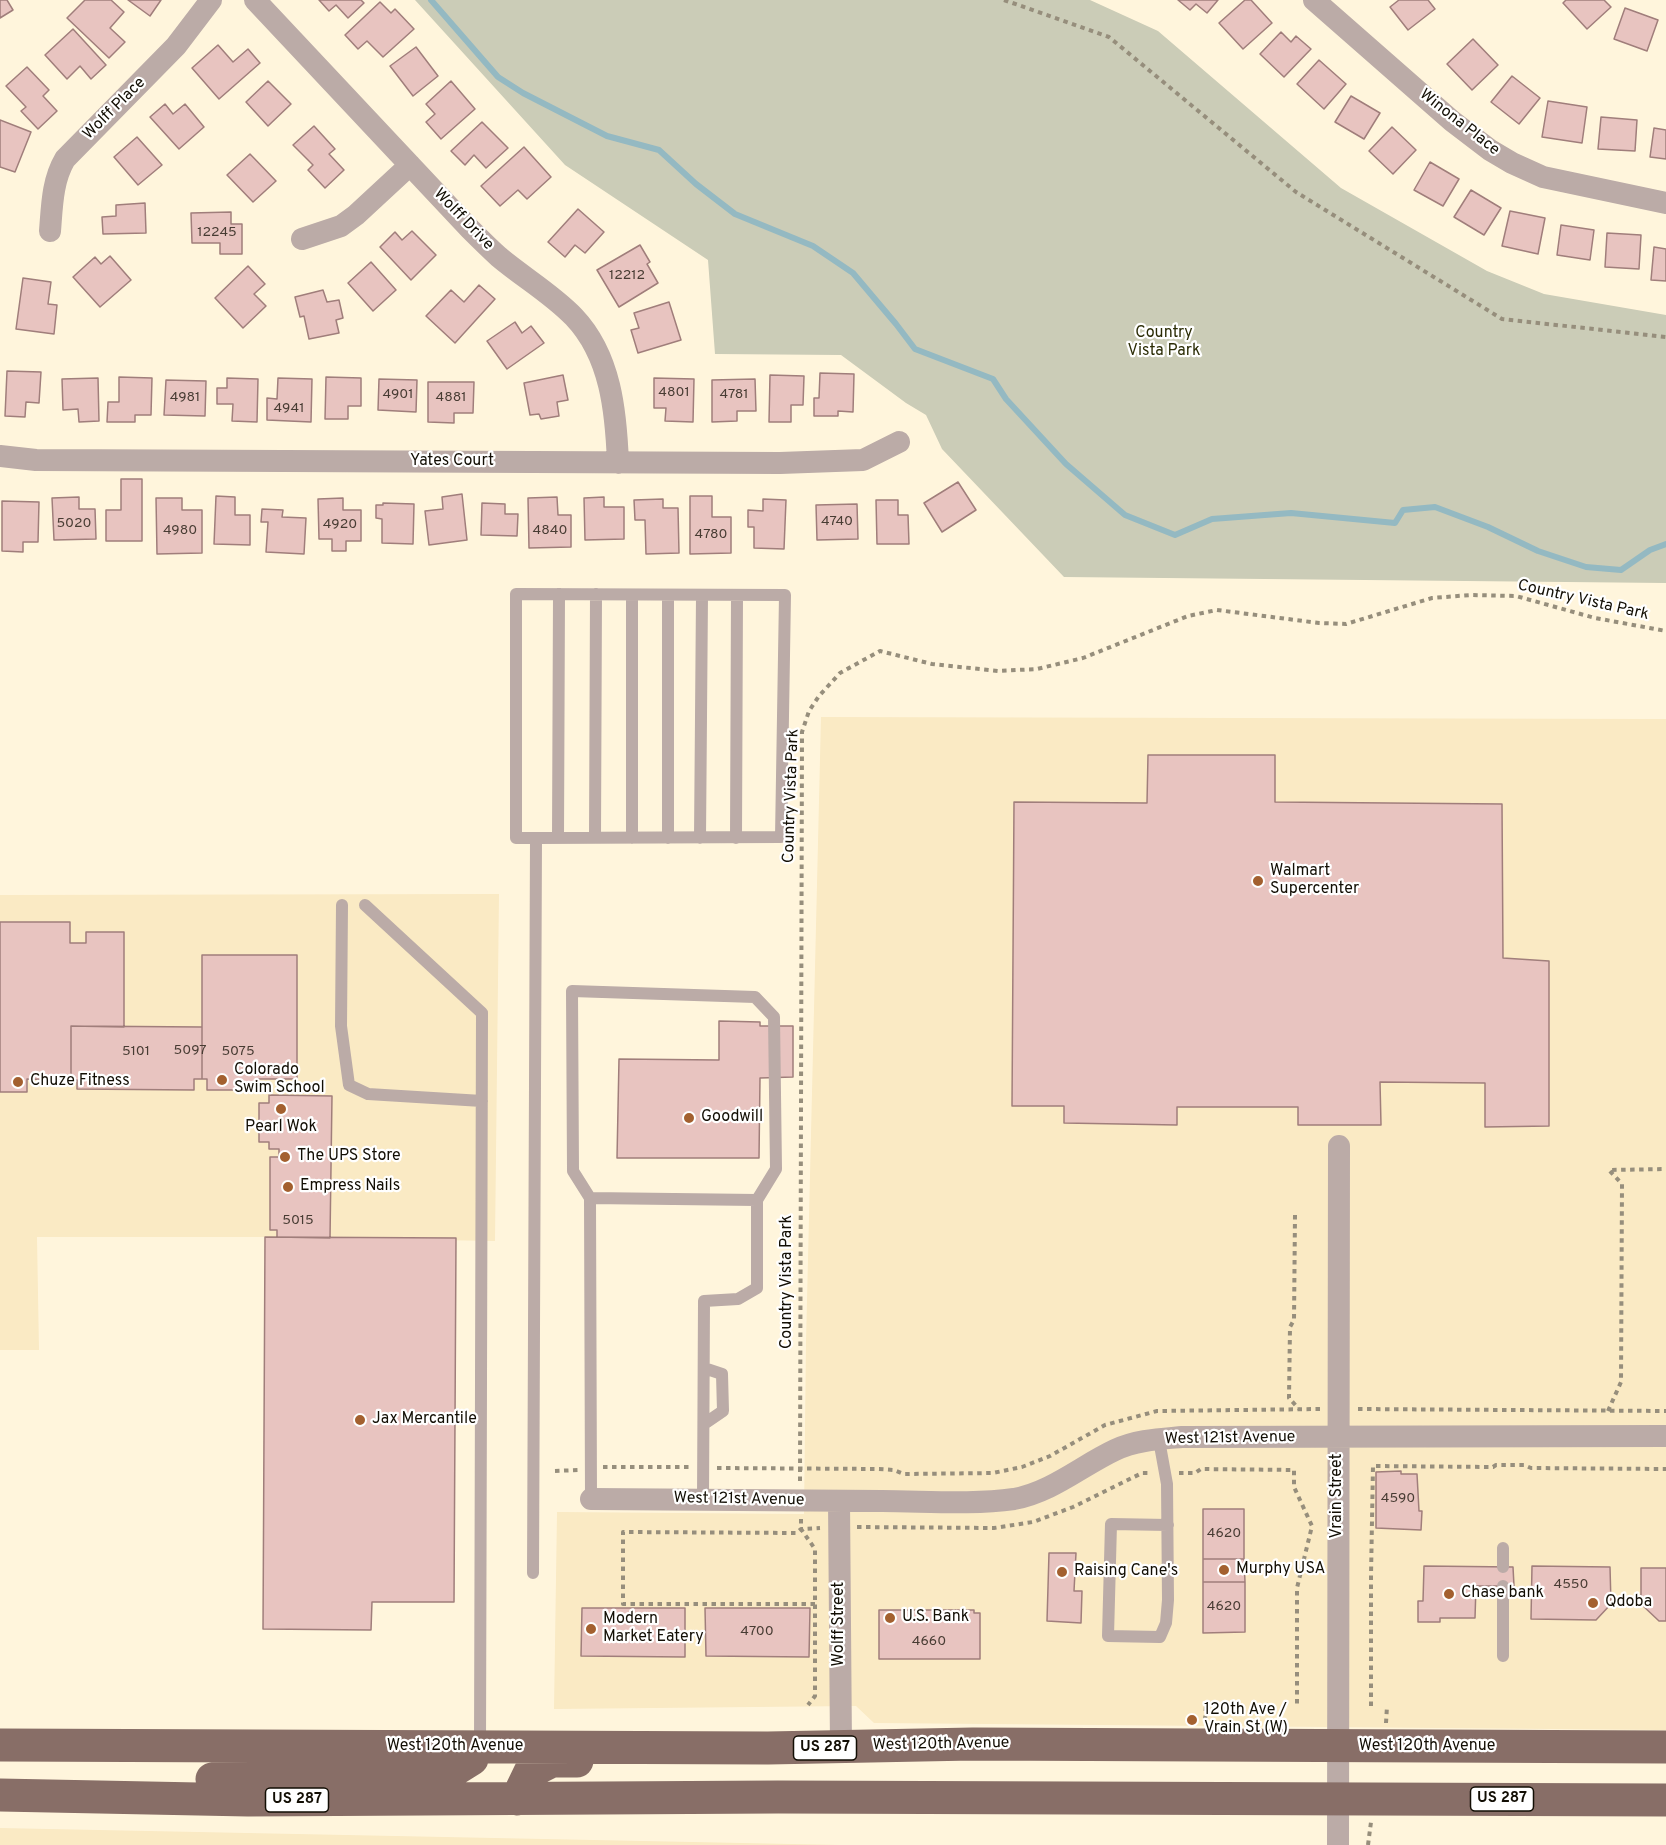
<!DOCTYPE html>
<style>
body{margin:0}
canvas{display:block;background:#fff5dc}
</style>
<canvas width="1666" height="1845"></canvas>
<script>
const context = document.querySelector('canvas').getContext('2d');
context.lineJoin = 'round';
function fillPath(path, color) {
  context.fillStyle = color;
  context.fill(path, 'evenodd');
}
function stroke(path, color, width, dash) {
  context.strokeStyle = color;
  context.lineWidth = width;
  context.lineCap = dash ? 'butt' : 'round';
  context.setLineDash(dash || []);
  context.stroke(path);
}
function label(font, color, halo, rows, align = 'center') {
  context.font = font + ' Overpass,sans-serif';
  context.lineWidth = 4.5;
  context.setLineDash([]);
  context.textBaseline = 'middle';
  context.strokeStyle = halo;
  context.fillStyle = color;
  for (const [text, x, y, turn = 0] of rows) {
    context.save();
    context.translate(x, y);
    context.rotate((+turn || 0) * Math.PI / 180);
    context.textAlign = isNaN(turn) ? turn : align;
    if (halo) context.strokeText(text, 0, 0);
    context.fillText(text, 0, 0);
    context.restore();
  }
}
const built = new Path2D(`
 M821,717L1666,719V1730L874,1723L856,1706L554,1709L557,1512L804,1514L806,1342Z
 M499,894L495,1241L265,1237H37L39,1350H0V895Z
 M0,1828L841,1845H0Z`);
const green = new Path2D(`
 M415,0H1090L1158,31L1341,188L1487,271L1544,294L1666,315V583L1064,577L942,449L926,415L906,403L841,355L715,354L708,260L565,165Z`);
const stream = new Path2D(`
 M431,0L498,77L523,93L607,136L659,150L696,184L735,214L813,246L853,273L896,324L915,349L993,379L1006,399L1066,464L1125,515L1175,535L1212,519L1291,513L1395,523L1403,510L1435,507L1488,527L1538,551L1586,567L1621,570L1650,550L1666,544`);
const building = new Path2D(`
 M0,0H7L13,10L0,18Z
 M85,0H111L124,12L110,28L125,42L109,58L67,18Z
 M128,0H161L150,16Z
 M319,0H361L364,3L348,18L336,5L329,11Z
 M1178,0H1218L1207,13L1196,4L1190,10Z
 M1245,0H1251L1272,23L1243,49L1219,23Z
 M1399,0H1428L1435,9L1408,30L1390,7Z
 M1566,0H1604L1611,7L1587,29L1563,3Z
 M380,2L391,13L395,9L414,29L383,57L367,41L358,49L345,35Z
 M1625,8L1658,20L1647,51L1614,39Z
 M73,29L106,65L91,79L80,66L67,79L45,55Z
 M1281,32L1291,42L1296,36L1311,49L1284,77L1260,54Z
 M1473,39L1498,65L1472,90L1447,64Z
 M218,45L233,62L248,49L260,63L219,99L192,68Z
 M416,47L438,76L413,96L390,66Z
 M1319,60L1346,84L1324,109L1297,84Z
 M27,67L49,90L43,96L57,111L38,129L21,111L26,107L6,86Z
 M1512,76L1540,98L1519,124L1491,102Z
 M268,81L291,104L268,126L246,102Z
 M451,81L475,109L441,139L426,122L435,114L426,104Z
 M1351,96L1380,113L1364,139L1335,122Z
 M1548,101L1587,107L1582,143L1542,137Z
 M165,104L173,114L185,104L204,127L179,149L150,117Z
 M1601,117L1637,120L1635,151L1598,149Z
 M0,120L31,132L15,172L0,167Z
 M482,122L508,148L486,168L474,155L465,165L451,151Z
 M314,126L335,149L329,154L344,170L325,188L308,170L313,165L293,145Z
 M1392,127L1416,150L1393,174L1369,151Z
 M1654,128L1666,130V159L1650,157Z
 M137,137L162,165L138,185L114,157Z
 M524,147L551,177L527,199L518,190L500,206L481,186Z
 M250,154L276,181L253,202L227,175Z
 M1430,162L1459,179L1443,206L1414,190Z
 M1471,190L1501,208L1484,235L1454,217Z
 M145,203L146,233L103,234L102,217L116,216V205Z
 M578,209L604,232L585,253L575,245L565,257L548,242Z
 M1510,211L1545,218L1538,254L1502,246Z
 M231,212V224H242V254H220V243H192L191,213Z
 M1561,225L1594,230L1590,260L1557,255Z
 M412,231L436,255L411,280L380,247L395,232L402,240Z
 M1607,233L1641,235L1639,269L1605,267Z
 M640,245L650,262L647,264L658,283L619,307L597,270Z
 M1654,247L1666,249V281L1651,280Z
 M110,256L131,280L100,307L73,277L95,257L101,264Z
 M371,262L396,290L373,311L348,283Z
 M248,266L265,284L254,294L266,306L243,328L215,298Z
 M23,278L51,282L48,304L57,305L54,334L16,329Z
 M479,285L495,299L455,343L426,316L451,290L464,302Z
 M323,290L327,302L339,300L343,318L336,320L339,333L309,339L304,316L300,317L295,297Z
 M669,302L681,340L638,353L631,330L639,328L634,313Z
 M515,322L522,333L531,326L544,343L507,369L487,341Z
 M7,371L41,372L39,403L26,402L25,417L5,416Z
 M820,373L854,374L853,412L838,411V416H814V398H819Z
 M563,375L568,400L557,402L559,416L541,419L539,414L530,415L524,383Z
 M770,375L804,376L803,405H791V422H769Z
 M119,377L152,378L151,415H135V422H107L108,402H119Z
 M326,377L361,378V406H348V419H325Z
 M98,378L99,421L79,422L78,409L63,410L62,379Z
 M227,378L258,379L257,422L232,421L233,404H217V388H227Z
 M278,378L312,379L311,422L267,420V398L277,399Z
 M654,378L694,379L693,422L665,421L666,408H654Z
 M379,379L417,380L416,412L378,410Z
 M755,379L756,411H737V421L712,422V380Z
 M166,380L206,381L205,416L164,415Z
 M428,382H474L473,413H454V423L428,422Z
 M121,479H142V541H106V510H121Z
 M958,482L976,510L942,532L924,503Z
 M462,494L467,540L429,545L425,511L443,509L442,497Z
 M216,496L235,497V515H250V545L214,544Z
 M690,496H712V517H731V553L690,554Z
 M79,497V509H95L96,539L54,540L52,498Z
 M557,497L558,515H571V547L529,548L528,498Z
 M604,497V507H624V539L585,540L584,498Z
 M156,498H182V510H202V553L157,554Z
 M343,498V510H361V541H346V551H332V539H319L318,499Z
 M663,499V508H678L679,553L646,554L645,520H635L634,500Z
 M763,499L786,500L784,549L754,548V527H748V510L763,511Z
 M876,500H898V515H908L909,544H877Z
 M2,501L39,502L38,542H23V552L2,551Z
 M383,503L414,504L413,544L382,543V519L376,518V505H383Z
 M482,503L505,504V514H518L517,536L481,535Z
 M857,504L858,539L817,540L816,505Z
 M262,509L283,510L282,517L306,518L304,554L266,552L268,522H261Z
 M1148,755H1275V802L1502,804L1503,958L1549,961V1126L1485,1127V1083L1380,1082L1381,1125H1298V1107H1177V1125L1064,1123V1106H1012L1014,802L1147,803Z
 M0,922H70V943H86V932H124V1027L71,1026V1080L27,1079V1092H0Z
 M202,955H297V1079H258V1090H207V1079H202Z
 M719,1021L760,1022V1026H793V1077L760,1078L759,1158H617L619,1059L719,1060Z
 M71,1026L202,1027V1079H194V1090L77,1089V1080H71Z
 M269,1095L332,1096L330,1238L277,1237V1230H270V1157H279V1149H269V1142H259V1103H269Z
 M265,1237L456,1238L454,1602H372L371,1630L263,1629Z
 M1401,1471V1474H1417L1419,1511H1422L1421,1530L1376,1528V1472Z
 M1203,1509H1244V1559H1203Z
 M1049,1553H1076L1074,1591H1082L1081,1623L1047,1621Z
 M1203,1559H1244L1245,1582H1203Z
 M1424,1566L1513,1567L1514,1586H1476L1475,1618H1440V1622H1418V1601H1423Z
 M1532,1566L1610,1567L1611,1604L1596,1620L1531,1619Z
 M1641,1568H1666V1621H1659L1641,1604Z
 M1203,1582H1245V1632L1203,1633Z
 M582,1608H685V1657L581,1656Z
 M705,1608H810L809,1657L706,1656Z
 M879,1610H974V1613H980V1659H879Z`);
const path = new Path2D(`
 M1004,0L1109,37L1296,192L1502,319L1666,337
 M1295,1215L1294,1320L1290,1327L1289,1398L1299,1409
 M1358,1409L1666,1411
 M1608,1411L1621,1382L1622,1184L1609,1170L1666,1169
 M603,1467H689
 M717,1468L879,1469L894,1470L904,1474L993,1473L1022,1467L1050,1456L1105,1425L1157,1411L1321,1409
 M555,1471L578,1470
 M1179,1473H1195L1201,1469L1294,1470V1487L1312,1526L1297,1588V1705
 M800,1481L802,732L809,711L819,696L840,673L880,651L932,664L998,671L1037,669L1083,658L1188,616L1217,610L1319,623L1346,624L1432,598L1471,595L1516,596L1595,618L1666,631
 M801,1519V1529L815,1549V1696L808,1705
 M857,1527L994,1528L1033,1522L1073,1507L1142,1473H1150
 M815,1604H623V1532L796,1533L801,1529L820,1528
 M1371,1706V1576L1373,1466L1493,1467L1496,1465H1524L1531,1468L1666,1469
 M1205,1720L1206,1705
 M1386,1723L1387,1706
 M1368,1845L1371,1822`);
const lane = new Path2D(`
 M668,595V838
 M558,838L559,594
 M595,838L596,594
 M632,838V595
 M700,838L702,595
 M736,838L737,595
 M342,905L341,1026L349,1085L368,1094L482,1101
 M365,905L482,1013L480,1747
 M590,1198L573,1171L572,991L755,997L774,1017L776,1169L757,1200
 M704,1368L722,1374L723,1411L704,1424
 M1159,1440L1167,1484L1168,1600L1166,1623L1160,1637L1108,1636L1111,1524L1168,1525
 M591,1499L590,1198L757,1200V1288L738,1299L704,1301L703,1500
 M1503,1548V1567
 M533,1573L536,838H516V594L785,595L781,837L536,838
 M1503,1586V1656`);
const street = new Path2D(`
 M255,0L470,229C479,238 489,248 499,257C524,278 552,294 574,317C611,356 616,412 618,463
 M1314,0L1452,121L1490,150L1512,163L1543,177L1666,203
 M50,231C52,207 52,181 65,159L176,46L211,0
 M302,239L341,226L356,215L410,165
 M0,456L36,460L780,463L863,460L899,442
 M591,1499C688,1500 785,1501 882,1501C924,1501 972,1505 1014,1499C1052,1492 1081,1466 1115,1450C1136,1440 1160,1439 1182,1437L1666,1436
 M839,1501L841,1747
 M1338,1845L1339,1146`);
const primary = new Path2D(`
 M0,1745L768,1748L973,1744L1666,1747
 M212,1779L456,1769L472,1759
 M0,1795L248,1800L778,1797L1666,1800
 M517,1799L530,1772L552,1761H577`);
const markers = [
 [1258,881,6,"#a3602f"],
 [222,1080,6,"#a3602f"],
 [18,1082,6,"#a3602f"],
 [281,1109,6,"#a3602f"],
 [689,1118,6,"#a3602f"],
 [285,1157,6,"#a3602f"],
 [288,1187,6,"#a3602f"],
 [360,1420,6,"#a3602f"],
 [1224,1570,6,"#a3602f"],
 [1062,1572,6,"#a3602f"],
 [1449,1594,6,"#a3602f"],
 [1593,1603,6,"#a3602f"],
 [890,1618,6,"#a3602f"],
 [591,1629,6,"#a3602f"],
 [1192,1720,6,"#a3602f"]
];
const numberNames = [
 ["12245",217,233],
 ["12212",627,276],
 ["4801",674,393],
 ["4901",398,395],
 ["4781",734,395],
 ["4981",185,398],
 ["4881",451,398],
 ["4941",289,409],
 ["4740",837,522],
 ["5020",74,524],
 ["4920",340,525],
 ["4980",180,531],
 ["4840",550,531],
 ["4780",711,535],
 ["5097",190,1051],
 ["5101",136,1052],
 ["5075",238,1052],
 ["5015",298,1221],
 ["4590",1398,1499],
 ["4620",1224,1534],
 ["4550",1571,1585],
 ["4620",1224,1607],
 ["4700",757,1632],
 ["4660",929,1642]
];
const shields = [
 [825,1748,63],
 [1502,1799,63],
 [297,1800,63]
];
const shieldNames = [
 ["US 287",825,1748],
 ["US 287",1502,1799],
 ["US 287",297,1800]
];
const streetNames = [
 ["Wolff Place",115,109,-45],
 ["Winona Place",1459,123,38],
 ["Wolff Drive",463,220,46],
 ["Yates Court",452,462],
 ["Country Vista Park",1583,601,13],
 ["Country Vista Park",792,796,-88],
 ["Country Vista Park",788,1282,-90],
 ["West 121st Avenue",1230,1439,-1],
 ["Vrain Street",1338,1496,-90],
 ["West 121st Avenue",739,1500,1],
 ["Wolff Street",840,1624,-90],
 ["West 120th Avenue",941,1745,-1],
 ["West 120th Avenue",455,1747],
 ["West 120th Avenue",1427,1747]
];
const parkNames = [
 ["Country",1164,334],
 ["Vista Park",1164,352]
];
const poiNames = [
 ["Walmart",1270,872],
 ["Supercenter",1270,890],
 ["Colorado",234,1071],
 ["Swim School",234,1089],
 ["Chuze Fitness",30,1082],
 ["Goodwill",701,1118],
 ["Pearl Wok",281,1128,"center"],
 ["The UPS Store",297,1157],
 ["Empress Nails",300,1187],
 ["Jax Mercantile",372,1420],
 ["Murphy USA",1236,1570],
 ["Raising Cane's",1074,1572],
 ["Chase bank",1461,1594],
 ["Qdoba",1605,1603],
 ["U.S. Bank",902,1618],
 ["Modern",603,1620],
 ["Market Eatery",603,1638],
 ["120th Ave /",1204,1711],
 ["Vrain St (W)",1204,1729]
];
fillPath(built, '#faeac4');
fillPath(green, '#cbccb7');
stroke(stream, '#94b9c2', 6);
fillPath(building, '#e8c4c0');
stroke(building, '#a07e7b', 1.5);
stroke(path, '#968e7c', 4, [4.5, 4.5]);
stroke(lane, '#bbaba7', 12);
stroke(street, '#bbaba7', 22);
stroke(primary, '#886e67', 33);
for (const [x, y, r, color] of markers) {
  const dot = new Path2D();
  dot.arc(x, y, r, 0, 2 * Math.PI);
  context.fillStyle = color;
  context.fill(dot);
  stroke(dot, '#fff', 2);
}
label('14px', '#483c33', null, numberNames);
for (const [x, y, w] of shields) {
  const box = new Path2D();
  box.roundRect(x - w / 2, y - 12, w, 24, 4.5);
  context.fillStyle = '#fff';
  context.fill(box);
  stroke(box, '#120e04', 1.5);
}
label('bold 15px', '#120e04', null, shieldNames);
label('16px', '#120e04', '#fff', streetNames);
label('16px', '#2b2c05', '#fff', parkNames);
label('16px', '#120e04', '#fff', poiNames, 'left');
</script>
